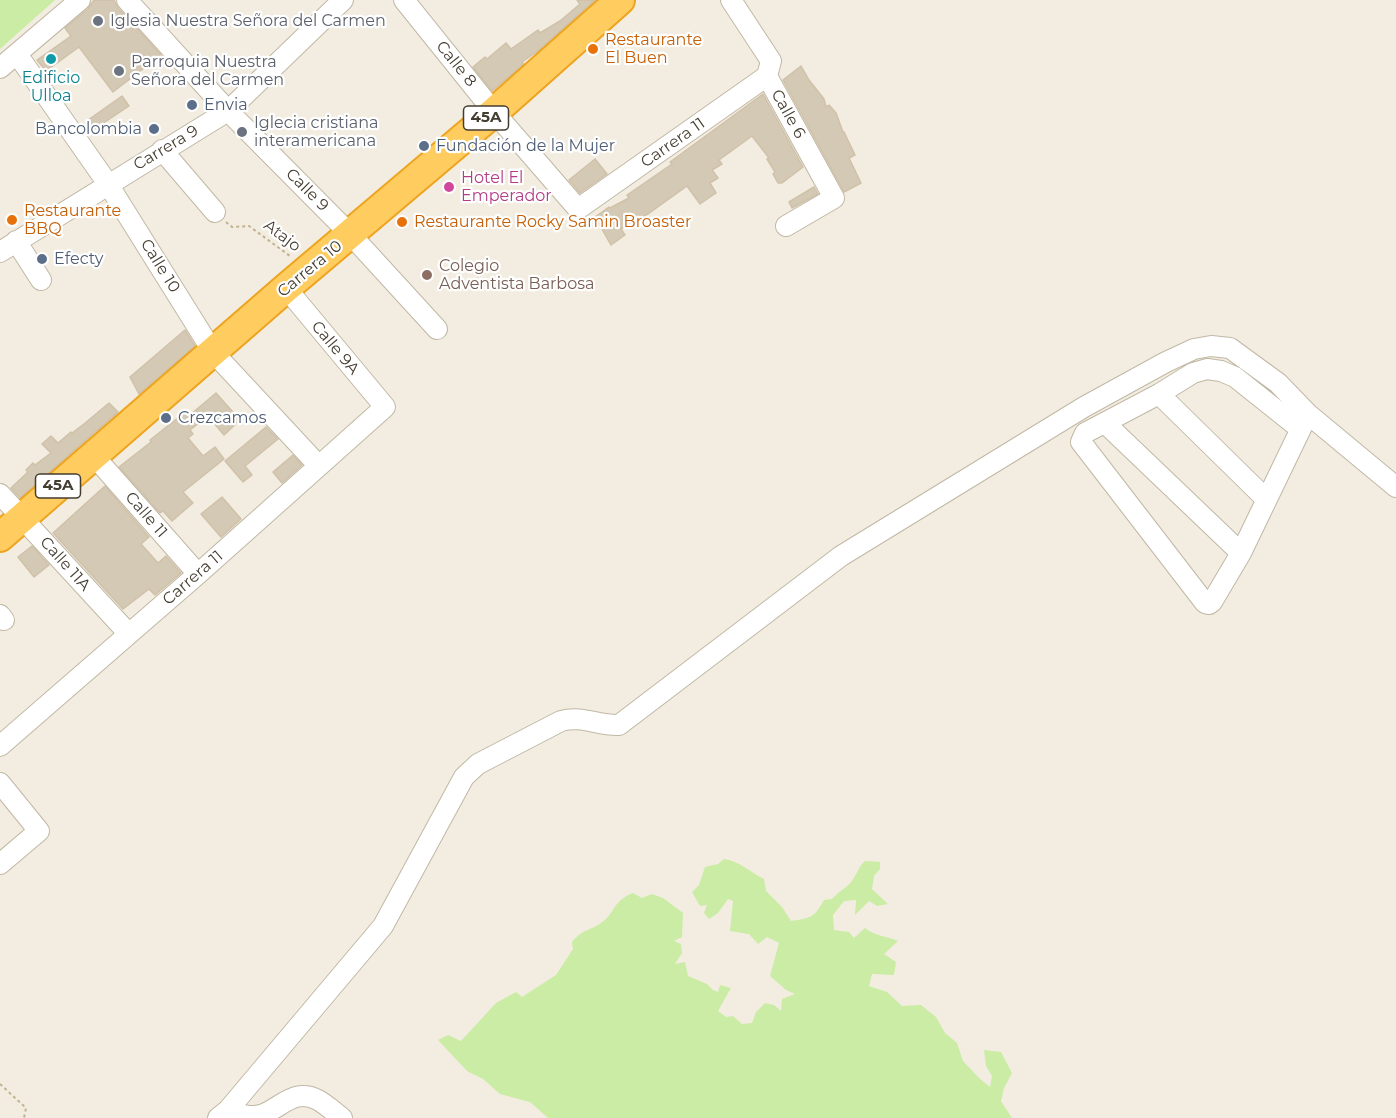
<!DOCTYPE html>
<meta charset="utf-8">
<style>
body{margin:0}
canvas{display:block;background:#f2ede0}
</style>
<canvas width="1396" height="1118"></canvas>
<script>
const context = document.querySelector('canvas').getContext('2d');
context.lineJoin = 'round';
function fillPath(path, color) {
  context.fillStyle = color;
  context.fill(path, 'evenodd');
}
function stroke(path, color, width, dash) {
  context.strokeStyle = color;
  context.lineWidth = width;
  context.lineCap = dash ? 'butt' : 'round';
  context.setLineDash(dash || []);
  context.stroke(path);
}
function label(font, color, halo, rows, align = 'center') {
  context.font = font + ' Montserrat,sans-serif';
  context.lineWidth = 4.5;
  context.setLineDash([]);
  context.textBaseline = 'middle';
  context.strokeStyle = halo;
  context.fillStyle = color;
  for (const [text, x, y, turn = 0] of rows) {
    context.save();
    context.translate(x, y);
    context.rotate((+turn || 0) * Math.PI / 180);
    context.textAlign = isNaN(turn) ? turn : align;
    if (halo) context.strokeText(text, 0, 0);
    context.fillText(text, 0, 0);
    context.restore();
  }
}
const green = new Path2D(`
 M0,0H55L0,49Z
 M724,859C739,861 750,872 764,879L766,891L782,907L791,921C811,918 814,918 824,900L832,899C838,892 846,888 851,882C857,875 858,867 865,861L880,862V869L874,876L872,889L888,904L877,906L869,901L855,915L856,900L844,901L833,915L834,930L849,932L854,938L865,928C875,936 886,936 898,941L884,954L896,962L894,975L872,974L869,986L887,992L902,1006L921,1005L936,1017L945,1033L957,1043L963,1061L979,1078L990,1087L992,1076L986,1066L984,1050L1001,1052L1012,1073L1004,1088L1001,1101L1012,1118H548L530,1102L500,1094L483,1079L467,1071L438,1040L448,1035L461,1041L496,1003L516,992L522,997L556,975L573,949L572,942C584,928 588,932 601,923C615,914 612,901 633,893L642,898L652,894L663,898L683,913L682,937L674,941L681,944L682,953L675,964L685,962L688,976L707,984L713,990L718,992L720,985L731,988L718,1011L726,1017L733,1016L742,1024L752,1023L756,1012L765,1003L774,1005L781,1011L782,999L795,994L786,990L770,976L779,943L767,937L758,944L749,934L730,931L733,901L728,899L718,913L709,919L704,913L707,905L700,906L692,892L699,885L705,867L718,864Z`);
const building = new Path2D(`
 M94,0H114L118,8L161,55L113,92L79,47L46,71L37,60L71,36L65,28L88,9Z
 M577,0H595L538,51L522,62L524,64L492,91L473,67L485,57L487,59L506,43L511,49L538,30L540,33L560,21L580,4Z
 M801,66L809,80L824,99L826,107L829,105L836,113L843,132H844L855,155L849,158L861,183L844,192L783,80Z
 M763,94L803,167L782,183H778L773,174L775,172L767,159L769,158L752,136L719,160L722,164L712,170L718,178L710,183L716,193L700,204L687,186L648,214L621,229L625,235L611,245L595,217L609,207L610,208L629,198L627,195L672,164L670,162Z
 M122,96L129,106L93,130L88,120Z
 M595,159L607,174L580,193L569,180Z
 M814,187L818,194L792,208L789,202Z
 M185,330L195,346L139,394L130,377Z
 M216,393L240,420L224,435L208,416L190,430L193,434L188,438L203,456L215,447L224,459L183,492L193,503L172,521L163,511L160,513L119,467L151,442L150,440L179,417L187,411L190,415Z
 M109,403L118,412L20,498L11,488L28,472L26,470L33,463L35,465L51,453L42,444L51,436L58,443L71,432L72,433L84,424Z
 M266,427L278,439L245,466L252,475L243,482L225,461Z
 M293,455L302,465L282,483L273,472Z
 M105,486L149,537L141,544L158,563L166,556L181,573L155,595L149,589L123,609L53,533Z
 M222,497L241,519L221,537L201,514Z
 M32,546L49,565L34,577L18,557Z`);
const path = new Path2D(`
 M226,222L232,227L249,226L290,256
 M0,1084L26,1108L24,1118`);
const minor = new Path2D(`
 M127,0L228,111L351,235L437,329
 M404,0L494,112L578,209L767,76
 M731,0L771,61L767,76L834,198L786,226
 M17,54L108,184L213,352L319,466
 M0,68L80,0
 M162,150L215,212
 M16,241L41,280
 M0,252L228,111L343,0
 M1159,394L1266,499
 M1105,423L1241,553
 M1299,428L1235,377L1221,371L1207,369L1193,373L1159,394L1085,433L1081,442L1205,603L1209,604L1212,602L1241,553L1308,414
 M94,456L198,574
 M0,494L129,634
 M0,615L4,620
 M0,746L198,574L385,407L286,288
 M0,783L39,831L0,864
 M228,1110C239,1114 249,1118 261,1115C280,1109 294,1087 318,1100C327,1105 334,1112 342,1118
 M218,1118L228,1110L383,926L464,777L478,764L561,721C582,715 598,726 619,725L841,556L1084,407L1166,362L1194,349L1211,346L1230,348L1278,383L1308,414L1396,487`);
const highway = new Path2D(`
 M0,537L286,288L494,112L620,0`);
const markers = [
 [98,21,6,"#6b7280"],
 [593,49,6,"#e8710a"],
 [51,59,6,"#0f9aa8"],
 [119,71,6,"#6b7280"],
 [192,105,6,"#5c6f8a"],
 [154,129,6,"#5c6f8a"],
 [242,132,6,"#6b7280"],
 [424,146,6,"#5c6f8a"],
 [449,187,6,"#d1479c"],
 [12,220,6,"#e8710a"],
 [402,222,6,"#e8710a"],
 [42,259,6,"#5c6f8a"],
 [427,275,6,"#8d6e63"],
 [166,418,6,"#5c6f8a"]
];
const shields = [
 [486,118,45],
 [58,486,45]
];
const shieldNames = [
 ["45A",486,118],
 ["45A",58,486]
];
const worshipNames = [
 ["Iglesia Nuestra Señora del Carmen",110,21],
 ["Parroquia Nuestra",131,62],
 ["Señora del Carmen",131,80],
 ["Iglecia cristiana",254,123],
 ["interamericana",254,141]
];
const foodNames = [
 ["Restaurante",605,40],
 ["El Buen",605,58],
 ["Restaurante",24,211],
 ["BBQ",24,229],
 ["Restaurante Rocky Samin Broaster",414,222]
];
const streetNames = [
 ["Calle 8",456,64,51],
 ["Calle 6",788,114,61],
 ["Carrera 11",673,143,-35],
 ["Carrera 9",166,148,-31],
 ["Calle 9",307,190,45],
 ["Atajo",282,236,37],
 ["Calle 10",160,266,58],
 ["Carrera 10",310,269,-40],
 ["Calle 9A",335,348,50],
 ["Calle 11",146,515,49],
 ["Calle 11A",65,564,48],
 ["Carrera 11",193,578,-41]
];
const cultureNames = [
 ["Edificio",51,78],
 ["Ulloa",51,96]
];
const serviceNames = [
 ["Envia",204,105],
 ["Bancolombia",142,129,"right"],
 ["Fundación de la Mujer",436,146],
 ["Efecty",54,259],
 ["Crezcamos",178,418]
];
const hotelNames = [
 ["Hotel El",461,178],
 ["Emperador",461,196]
];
const educationNames = [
 ["Colegio",439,266],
 ["Adventista Barbosa",439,284]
];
fillPath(green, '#caeca4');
fillPath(building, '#d4c9b5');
stroke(building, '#d0c1a8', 1.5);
stroke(minor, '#c1b8a5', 22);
stroke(highway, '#eda420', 32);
stroke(path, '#c2b292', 2, [3, 3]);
stroke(minor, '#fff', 20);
stroke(highway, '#ffcc5f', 28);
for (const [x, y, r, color] of markers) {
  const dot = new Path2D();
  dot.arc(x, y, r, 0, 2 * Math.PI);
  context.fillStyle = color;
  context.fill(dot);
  stroke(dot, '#fff', 2);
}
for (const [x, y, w] of shields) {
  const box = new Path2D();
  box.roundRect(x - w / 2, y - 12, w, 24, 4.5);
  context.fillStyle = '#fff';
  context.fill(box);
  stroke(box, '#443d31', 1.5);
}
label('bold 15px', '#443d31', null, shieldNames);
label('16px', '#5b616d', '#fff', worshipNames, 'left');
label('16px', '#c56008', '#fff', foodNames, 'left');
label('16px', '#443d31', '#fff', streetNames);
label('16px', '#0d838f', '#fff', cultureNames);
label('16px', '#4e5e75', '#fff', serviceNames, 'left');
label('16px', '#b23c85', '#fff', hotelNames, 'left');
label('16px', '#785e54', '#fff', educationNames, 'left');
</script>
